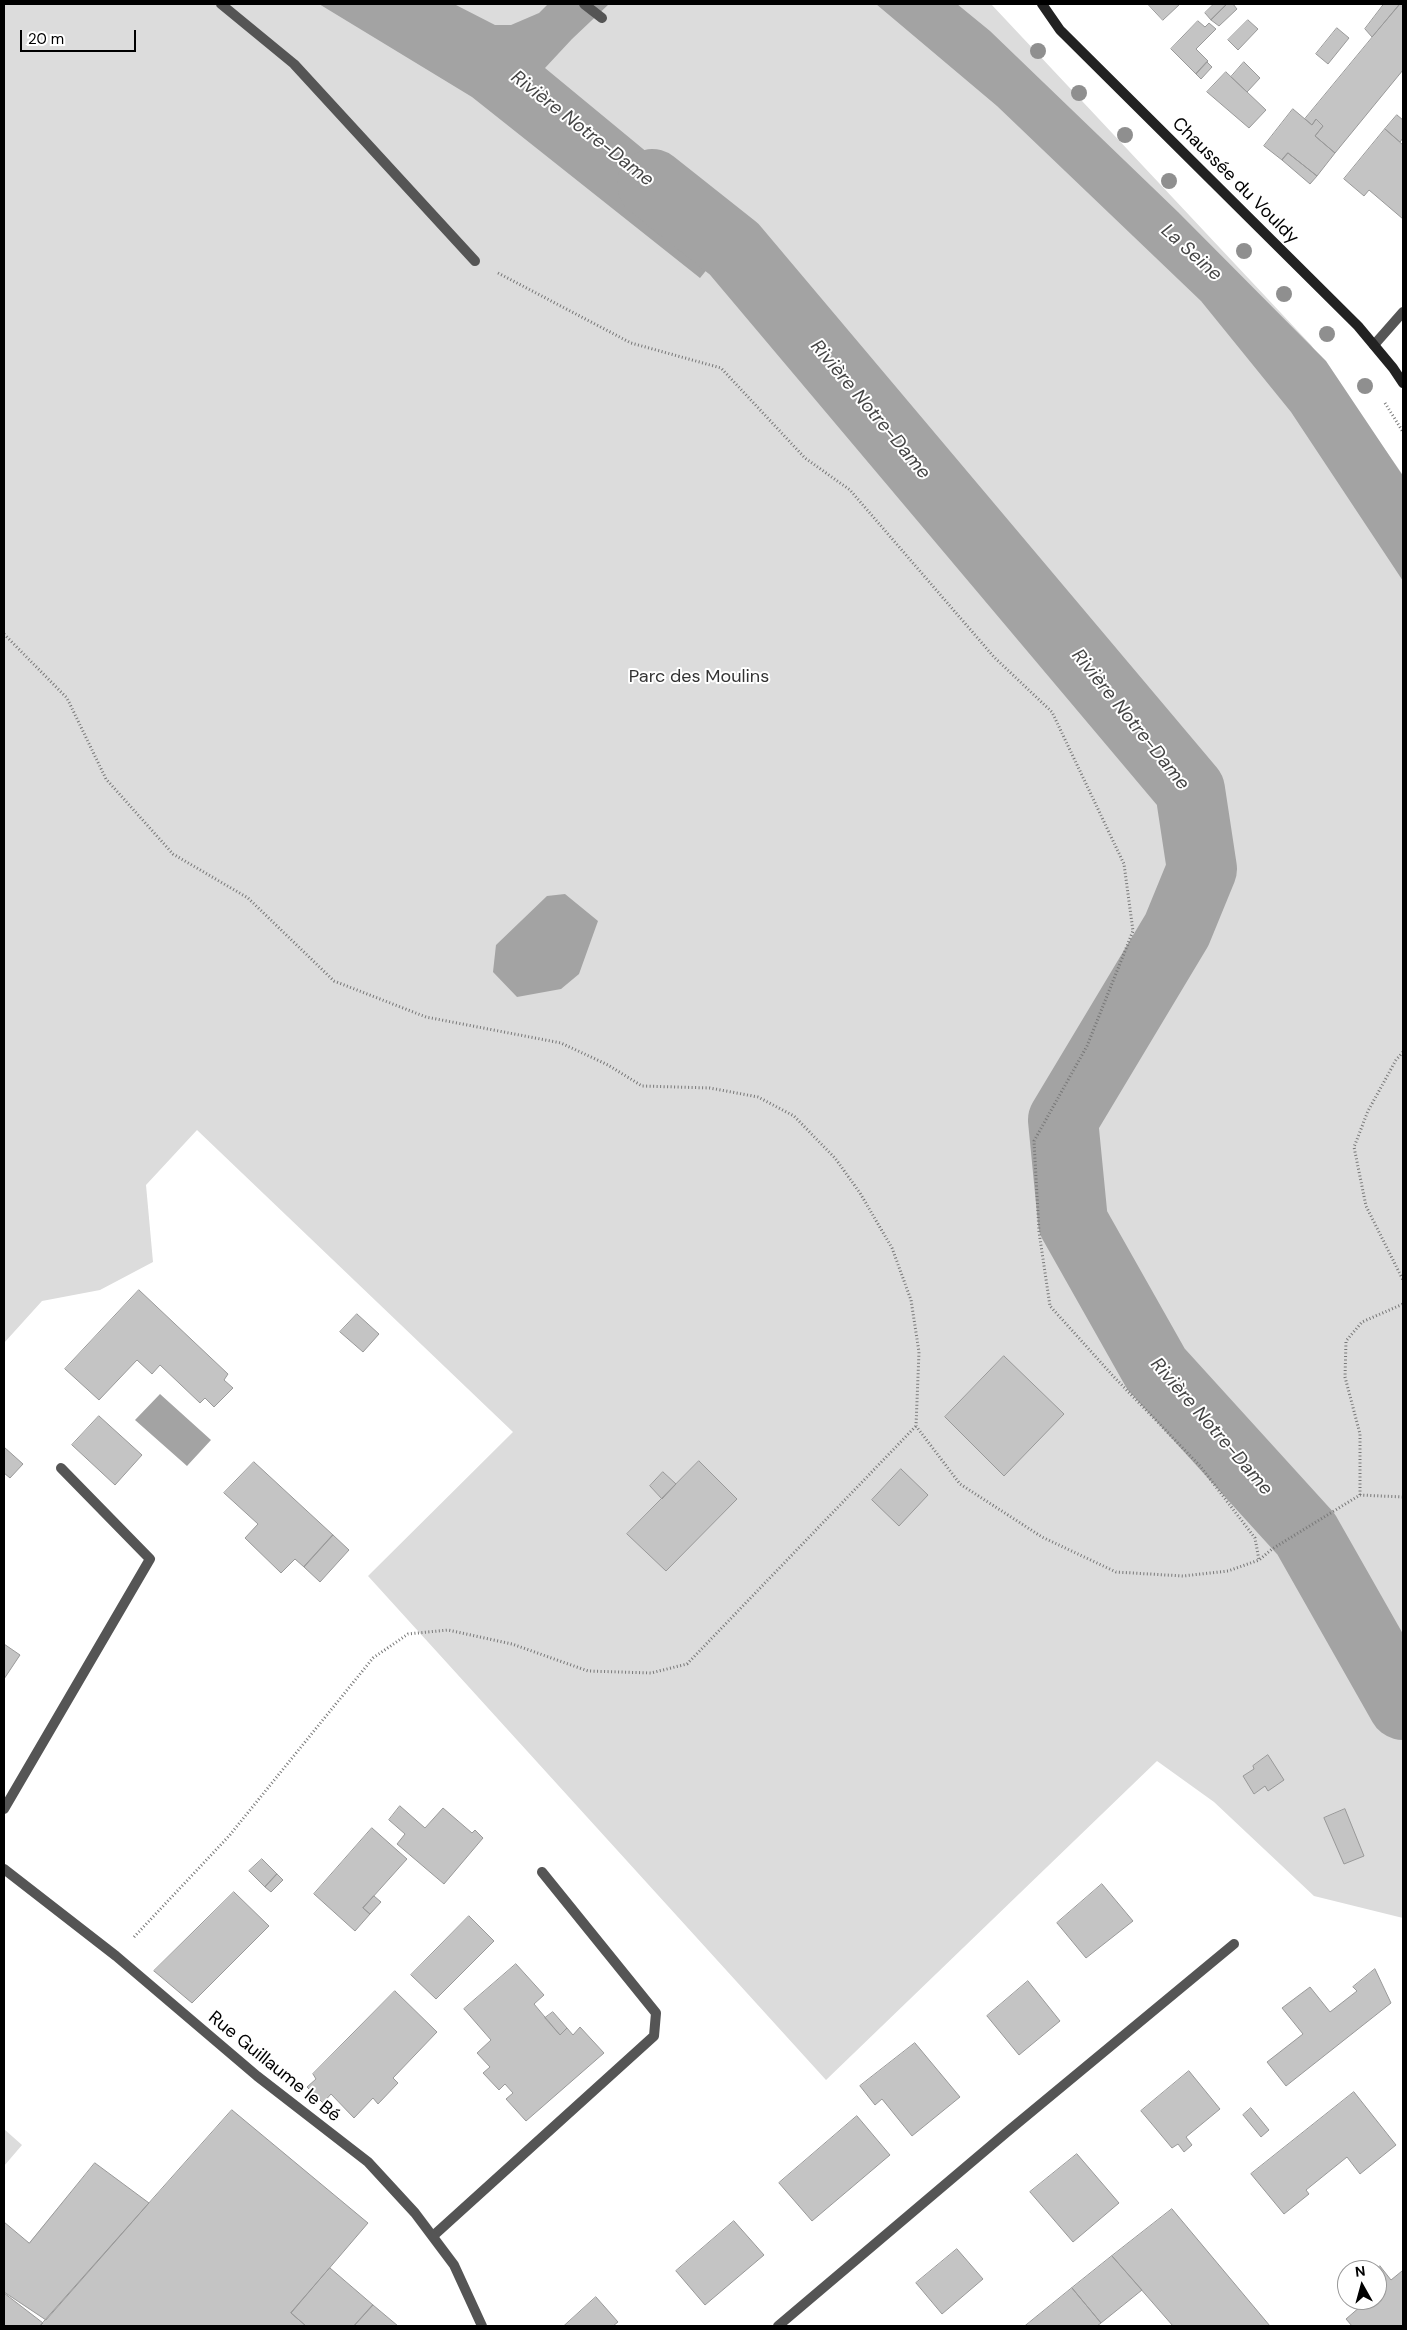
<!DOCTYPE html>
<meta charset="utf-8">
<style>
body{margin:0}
#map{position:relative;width:1407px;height:2330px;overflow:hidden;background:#fff;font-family:"DM Sans",sans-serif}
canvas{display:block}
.frame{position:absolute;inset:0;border:5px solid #000;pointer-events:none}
.north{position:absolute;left:1337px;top:2260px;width:50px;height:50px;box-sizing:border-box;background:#fff;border:1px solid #999;border-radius:50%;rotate:353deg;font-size:14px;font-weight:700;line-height:20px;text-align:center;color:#000}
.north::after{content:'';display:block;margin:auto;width:18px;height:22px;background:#000;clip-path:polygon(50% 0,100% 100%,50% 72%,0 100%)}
.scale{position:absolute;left:20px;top:30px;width:116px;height:22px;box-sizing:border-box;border:2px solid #000;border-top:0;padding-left:6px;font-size:15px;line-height:18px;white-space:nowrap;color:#000;-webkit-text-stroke:4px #fff;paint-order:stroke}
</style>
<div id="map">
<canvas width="1407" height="2330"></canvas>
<div class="frame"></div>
<div class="north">N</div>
<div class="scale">20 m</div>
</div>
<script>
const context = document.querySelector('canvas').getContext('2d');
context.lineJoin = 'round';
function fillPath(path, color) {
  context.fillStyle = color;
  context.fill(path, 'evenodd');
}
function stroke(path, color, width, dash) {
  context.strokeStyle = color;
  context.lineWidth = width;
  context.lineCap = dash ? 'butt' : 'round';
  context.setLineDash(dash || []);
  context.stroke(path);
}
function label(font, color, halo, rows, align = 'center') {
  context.font = font + ' "DM Sans",sans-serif';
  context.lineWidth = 4;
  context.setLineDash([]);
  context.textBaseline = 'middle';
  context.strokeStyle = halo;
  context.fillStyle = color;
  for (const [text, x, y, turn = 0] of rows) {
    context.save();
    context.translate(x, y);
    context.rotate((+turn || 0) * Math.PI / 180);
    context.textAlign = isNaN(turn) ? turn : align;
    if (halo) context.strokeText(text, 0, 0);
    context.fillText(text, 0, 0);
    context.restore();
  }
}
const green = new Path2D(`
 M4,4H991L1311,345L1403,475V1918L1314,1896L1214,1802L1157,1761L826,2080L368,1576L513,1432L197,1130L146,1185L153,1262L100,1290L42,1301L4,1343Z
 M4,2129L22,2145L4,2166Z`);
const water = new Path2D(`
 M319,4H454L495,25H511L539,13L548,4H609L572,39L545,68L740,229L700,278L472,97Z
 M876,4H957L990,31L1178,212L1326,361L1403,476V581L1291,412L1201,301L997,106Z
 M565,894L598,921L579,974L561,989L517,997L493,972L496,945L547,896Z
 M160,1394L211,1440L187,1466L135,1420Z`);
const river = new Path2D(`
 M652,184L734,249L1190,790L1202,869L1177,930L1063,1120L1073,1222L1156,1369L1306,1534L1403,1705`);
const building = new Path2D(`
 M1148,4H1180L1163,20Z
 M1214,4H1227L1211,20L1205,13Z
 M1227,4H1233L1237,9L1219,26L1211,20Z
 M1384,4H1400L1372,37L1365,29Z
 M1400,4L1403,5V70L1335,153L1315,136L1323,126L1316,119L1312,125L1305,119Z
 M1248,20L1258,29L1238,50L1228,40Z
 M1198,21L1205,27L1209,23L1216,29L1196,49L1208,61L1196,74L1171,49Z
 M1337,28L1349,38L1328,64L1316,54Z
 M1207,62L1212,67L1201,79L1196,74Z
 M1244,62L1260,78L1247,92L1231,77Z
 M1226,72L1266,110L1249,128L1207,92Z
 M1293,109L1312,125L1316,119L1323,126L1315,136L1335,153L1317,176L1288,153L1282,160L1264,146Z
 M1397,115L1403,120V138L1400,142L1385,129Z
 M1385,129L1403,145V219L1369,190L1364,196L1344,179Z
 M1288,153L1317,176L1310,184L1282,160Z
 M139,1290L228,1374L224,1380L233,1388L214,1407L205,1398L200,1403L160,1365L152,1374L137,1360L99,1400L65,1369Z
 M357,1314L379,1334L363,1352L340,1332Z
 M1004,1356L1064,1414L1004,1476L945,1417Z
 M99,1416L142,1455L115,1485L72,1445Z
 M4,1447L23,1464L10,1478L4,1473Z
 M699,1461L737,1499L666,1571L627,1534Z
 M254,1462L333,1535L304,1567L295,1559L281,1573L245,1538L258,1524L224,1493Z
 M901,1469L928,1495L899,1526L872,1500Z
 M663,1472L676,1484L662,1499L650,1486Z
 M333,1535L349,1550L320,1582L304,1567Z
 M4,1644L20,1655L4,1679Z
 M1268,1755L1284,1780L1268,1791L1265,1786L1254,1794L1243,1776L1254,1769L1253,1766Z
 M400,1806L425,1828L443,1808L472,1833L475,1830L483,1838L444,1884L397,1844L405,1834L389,1820Z
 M1345,1809L1364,1856L1344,1864L1324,1818Z
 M372,1828L407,1859L363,1908L370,1914L355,1931L314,1894Z
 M262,1859L277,1874L265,1887L249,1871Z
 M277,1874L283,1880L271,1892L265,1887Z
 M1102,1884L1133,1921L1086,1958L1057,1923Z
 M234,1892L269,1926L192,2003L154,1971Z
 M374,1896L381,1902L370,1914L363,1908Z
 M469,1916L494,1941L436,1999L411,1975Z
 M516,1964L544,1995L534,2004L560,2035L567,2028L573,2035L580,2027L604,2053L526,2121L506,2099L513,2093L505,2084L499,2090L483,2073L490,2067L477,2053L491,2040L464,2009Z
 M1375,1969L1391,2003L1286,2086L1267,2062L1303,2034L1282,2008L1310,1987L1330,2012L1357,1991L1353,1987Z
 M1028,1981L1060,2021L1019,2055L987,2016Z
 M395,1991L437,2032L393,2078L398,2083L378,2104L373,2098L354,2118L331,2094L323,2103L307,2087L316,2079L313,2074Z
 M553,2012L567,2028L560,2035L545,2018Z
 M915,2043L960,2097L912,2136L882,2099L875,2105L860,2086Z
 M1189,2071L1220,2109L1186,2137L1192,2145L1184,2152L1178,2144L1172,2148L1141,2111Z
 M1354,2092L1396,2145L1360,2174L1347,2157L1306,2190L1309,2194L1284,2214L1251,2174Z
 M1251,2108L1269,2130L1261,2137L1243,2115Z
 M232,2110L368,2223L291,2313L306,2326H40Z
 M857,2116L890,2155L812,2221L779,2183Z
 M1077,2154L1119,2203L1073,2242L1030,2192Z
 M95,2163L149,2203L46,2320L4,2292V2222L29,2243Z
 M1172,2209L1270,2326H1173L1112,2256Z
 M734,2221L764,2255L705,2305L676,2271Z
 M957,2249L983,2279L942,2314L916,2283Z
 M1112,2256L1142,2290L1101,2323L1072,2288Z
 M1380,2266L1391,2280L1402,2271L1403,2272V2326H1352L1346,2319L1368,2300H1377L1376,2270Z
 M330,2268L373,2305L354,2326H306L291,2313Z
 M1072,2288L1101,2323L1097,2326H1025Z
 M4,2293L43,2323L40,2326H4Z
 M596,2297L618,2322L613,2326H564Z
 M373,2305L398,2326H354Z`);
const path = new Path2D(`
 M498,273L631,343L721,368L805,458L850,490L994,657L1052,712L1124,864L1133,931L1087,1046L1034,1141L1039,1232L1050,1306L1114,1377L1200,1466L1255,1538L1259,1560
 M1385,403L1403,432
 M4,634L67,698L106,779L173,854L248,898L334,981L426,1017L561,1043L608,1065L642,1086L710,1088L758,1097L794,1116L835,1158L860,1193L892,1248L911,1300L919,1352L916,1426L960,1484L1042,1537L1116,1572L1183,1576L1228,1571L1259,1560L1272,1549L1360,1495L1403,1497
 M1403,1052L1396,1060L1368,1111L1354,1147L1366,1206L1403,1280
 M1360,1495V1434L1345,1377L1346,1341L1362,1322L1403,1304
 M134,1937L229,1836L373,1658L408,1634L448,1630L512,1644L588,1671L651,1673L687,1664L916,1426`);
const lane = new Path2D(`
 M221,4L294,64L475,261
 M1374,345L1403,312
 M4,1809L150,1559L61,1468
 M433,2236L654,2036L656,2013L542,1872`);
const street = new Path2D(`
 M584,4L602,18
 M4,1869L116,1956L257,2076L368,2162L415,2213L454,2265L482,2326
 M778,2326L1007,2132L1234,1944`);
const secondary = new Path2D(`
 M1042,4L1060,30L1358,326L1393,368L1403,383`);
const trees = [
 [1038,51],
 [1079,93],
 [1125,135],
 [1169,181],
 [1244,251],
 [1284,294],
 [1327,334],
 [1365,386]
];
const streetNames = [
 ["Chaussée du Vouldy",1235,181,45],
 ["Rue Guillaume le Bé",274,2067,39]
];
const parkNames = [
 ["Parc des Moulins",699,677]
];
const waterNames = [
 ["Rivière Notre-Dame",582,129,38],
 ["La Seine",1191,253,42],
 ["Rivière Notre-Dame",870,410,50],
 ["Rivière Notre-Dame",1130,720,51],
 ["Rivière Notre-Dame",1211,1427,49]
];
fillPath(green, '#dcdcdc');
fillPath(water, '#a3a3a3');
stroke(river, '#a3a3a3', 70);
fillPath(building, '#c4c4c4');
stroke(building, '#999', 1);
stroke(path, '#777', 3, [1, 2.5]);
stroke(lane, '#555', 10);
stroke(street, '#555', 10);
stroke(secondary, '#222', 10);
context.fillStyle = '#8f8f8f';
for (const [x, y] of trees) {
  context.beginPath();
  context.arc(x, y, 8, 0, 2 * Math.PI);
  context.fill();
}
label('18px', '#000', '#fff', streetNames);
label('18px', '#333', '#fff', parkNames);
label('italic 19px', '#444', '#fff', waterNames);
</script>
